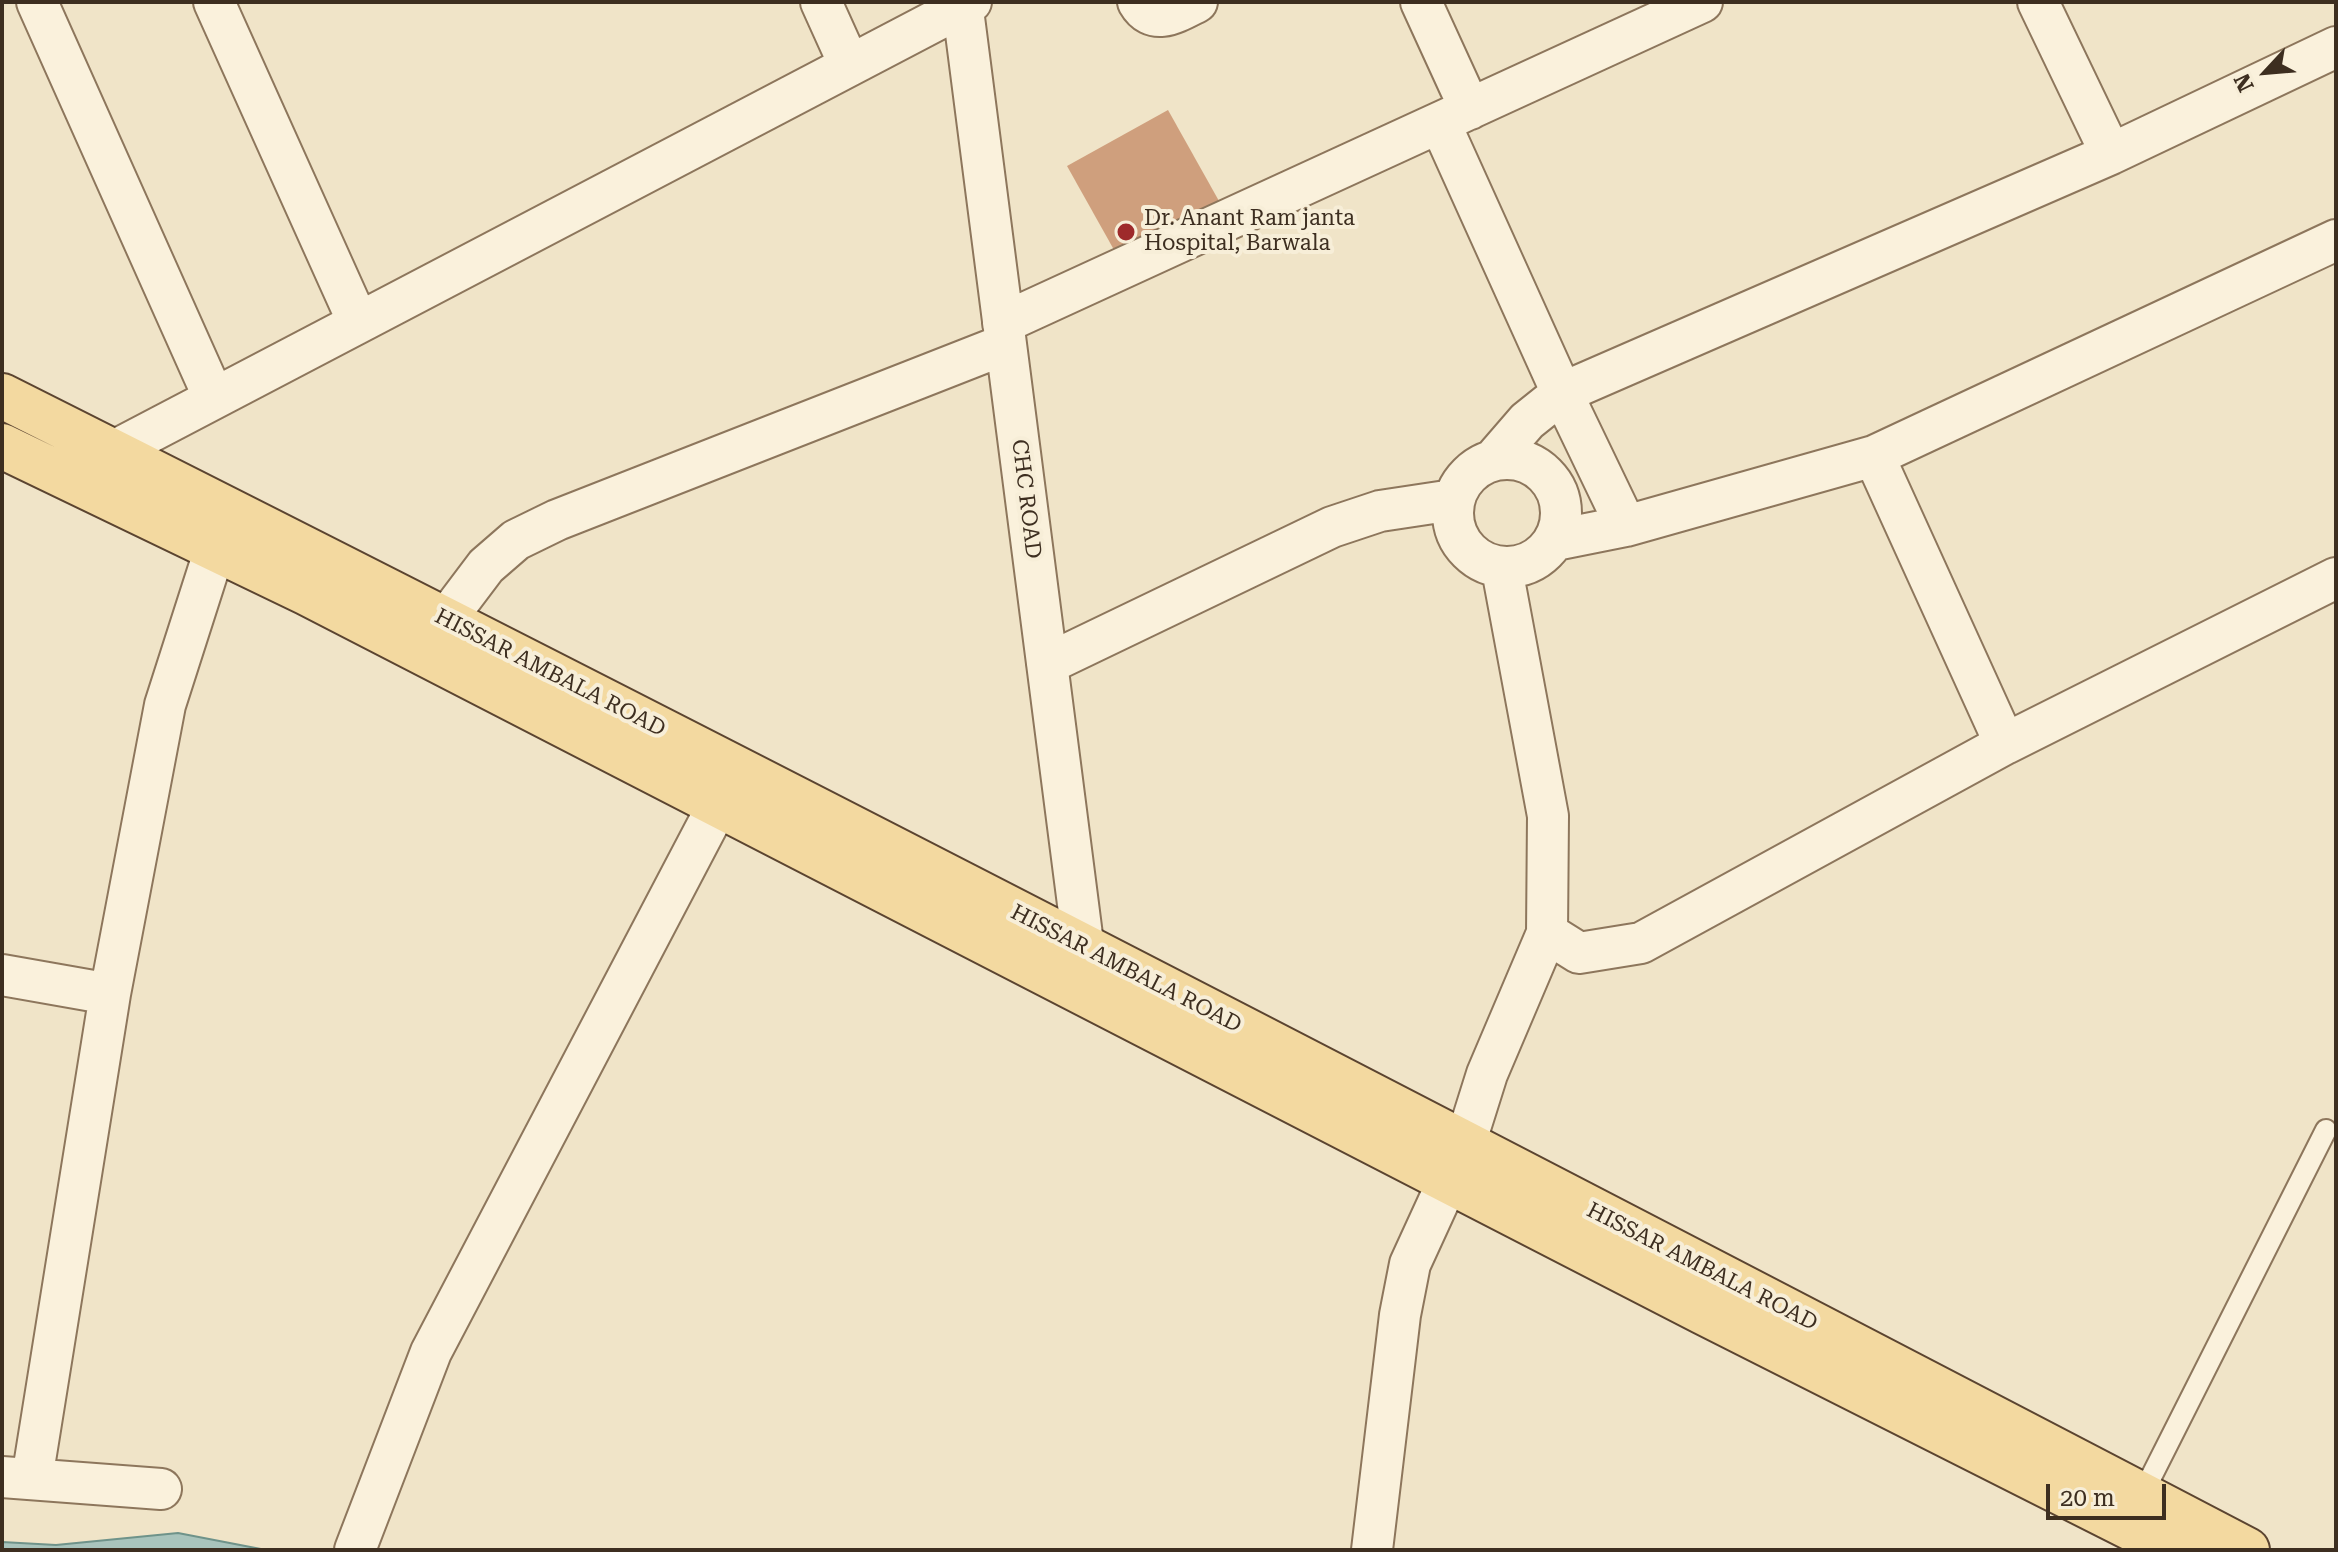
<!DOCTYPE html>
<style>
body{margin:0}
#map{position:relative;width:2338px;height:1552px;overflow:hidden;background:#f0e4c8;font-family:"Roboto Serif",serif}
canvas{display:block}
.frame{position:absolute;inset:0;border:4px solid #3d2e20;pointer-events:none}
.north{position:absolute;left:2226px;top:32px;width:80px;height:80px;-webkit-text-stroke:6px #f7eed8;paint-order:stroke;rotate:244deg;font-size:22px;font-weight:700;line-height:32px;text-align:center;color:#3d2e20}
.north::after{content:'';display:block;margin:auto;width:28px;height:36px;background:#3d2e20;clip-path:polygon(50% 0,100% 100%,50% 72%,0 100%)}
.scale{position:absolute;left:2046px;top:1484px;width:120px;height:36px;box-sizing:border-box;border:4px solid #3d2e20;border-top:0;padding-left:10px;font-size:24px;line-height:28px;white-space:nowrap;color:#3d2e20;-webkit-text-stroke:6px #f7eed8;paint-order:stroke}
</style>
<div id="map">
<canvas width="2338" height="1552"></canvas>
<div class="frame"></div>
<div class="north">N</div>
<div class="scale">20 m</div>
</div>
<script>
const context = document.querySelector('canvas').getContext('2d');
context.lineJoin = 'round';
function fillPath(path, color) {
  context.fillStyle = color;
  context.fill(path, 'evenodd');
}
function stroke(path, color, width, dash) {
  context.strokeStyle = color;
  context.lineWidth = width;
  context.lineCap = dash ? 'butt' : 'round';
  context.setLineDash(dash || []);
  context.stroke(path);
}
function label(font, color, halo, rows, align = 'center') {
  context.font = font + ' "Roboto Serif",serif';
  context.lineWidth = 8;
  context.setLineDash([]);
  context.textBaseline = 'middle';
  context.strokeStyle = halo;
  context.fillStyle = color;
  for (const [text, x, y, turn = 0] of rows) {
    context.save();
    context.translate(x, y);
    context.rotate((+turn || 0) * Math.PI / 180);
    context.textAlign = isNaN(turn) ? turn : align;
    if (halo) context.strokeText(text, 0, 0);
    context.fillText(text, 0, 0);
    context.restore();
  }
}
const water = new Path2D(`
 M178,1533L266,1550H2V1542L56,1545Z`);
const building = new Path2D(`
 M1168,110L1219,201L1118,257L1067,166Z`);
const service = new Path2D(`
 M2142,1495L2326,1130`);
const minor = new Path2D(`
 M37,2L214,398
 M214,2L358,322
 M821,2L849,64
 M962,2L1087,974
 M1138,2C1153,28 1177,12 1197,2
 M1421,2L1470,109
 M2038,2L2111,154
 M1440,123L1562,393L1626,526
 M1003,323L1702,2
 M112,452L971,2
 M1874,456L2005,744
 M1495,458L1527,421L1562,393L2111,154L2336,47
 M1453 513a54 54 0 1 1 108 0a54 54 0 1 1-108 0Z
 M1556,540L1626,526L1874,456L2336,240
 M446,619L486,566L516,540L557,520L1006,344
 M1047,664L1332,527L1380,511L1453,500
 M1547,933L1579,953L1641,943L2005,744L2336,578
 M2,975L110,994
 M2,1477L161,1489
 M32,1479L110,994L165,705L215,549
 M355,1550L431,1352L718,805
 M1372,1550L1400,1315L1410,1264L1465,1144L1487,1074L1547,933L1548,816L1502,569`);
const primary = new Path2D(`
 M2,396C754,774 1501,1161 2247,1550
 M2,446L307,593L1703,1312L2175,1550`);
const markers = [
 [1126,232,10,"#9e2a2b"]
];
const poiNames = [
 ["Dr. Anant Ram janta",1144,219],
 ["Hospital, Barwala",1144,244]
];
const streetNames = [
 ["CHC ROAD",1026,499,83],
 ["HISSAR AMBALA ROAD",550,673,27],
 ["HISSAR AMBALA ROAD",1126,969,27],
 ["HISSAR AMBALA ROAD",1702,1267,27]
];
fillPath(water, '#a9c4bc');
stroke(water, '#6f938a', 2);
fillPath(building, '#cf9f7d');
stroke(service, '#8d765c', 24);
stroke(minor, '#8d765c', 44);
stroke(primary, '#5b4430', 48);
stroke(service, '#faf1dc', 20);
stroke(minor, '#faf1dc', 40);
stroke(primary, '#f3d9a0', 44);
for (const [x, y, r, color] of markers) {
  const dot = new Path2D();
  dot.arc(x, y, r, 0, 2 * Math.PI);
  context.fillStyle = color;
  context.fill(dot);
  stroke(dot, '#f7eed8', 3);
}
label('22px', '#3d2e20', '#f7eed8', poiNames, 'left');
label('22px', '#3d2e20', '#f7eed8', streetNames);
</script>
